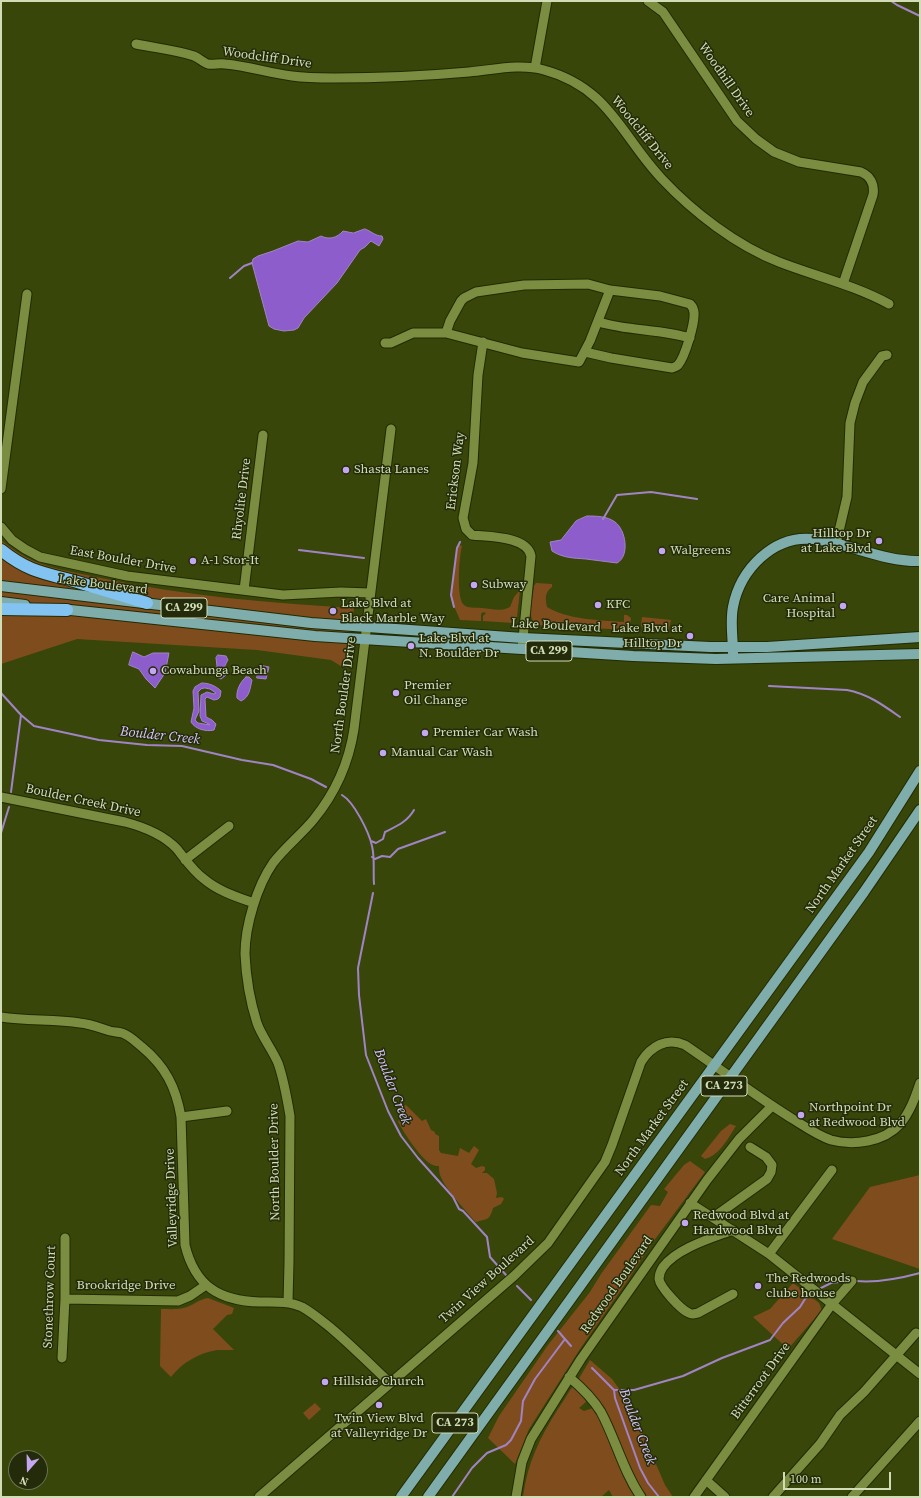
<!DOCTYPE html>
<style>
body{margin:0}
#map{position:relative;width:921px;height:1498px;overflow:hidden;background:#394609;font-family:"Source Serif 4",serif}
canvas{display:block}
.frame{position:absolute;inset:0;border:2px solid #d1ddb7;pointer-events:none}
.north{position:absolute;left:8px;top:1450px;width:40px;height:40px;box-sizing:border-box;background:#232b0a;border:1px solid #69724f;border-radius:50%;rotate:200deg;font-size:11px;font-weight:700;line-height:16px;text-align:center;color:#d1ddb7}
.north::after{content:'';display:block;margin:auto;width:14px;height:18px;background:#c4a7f1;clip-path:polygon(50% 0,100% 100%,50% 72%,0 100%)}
.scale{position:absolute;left:783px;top:1472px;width:108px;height:18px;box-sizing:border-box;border:2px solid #d1ddb7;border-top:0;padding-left:5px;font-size:12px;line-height:14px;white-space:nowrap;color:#d1ddb7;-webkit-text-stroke:3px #232b0a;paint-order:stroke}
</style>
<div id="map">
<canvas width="921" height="1498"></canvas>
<div class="frame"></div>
<div class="north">N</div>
<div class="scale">100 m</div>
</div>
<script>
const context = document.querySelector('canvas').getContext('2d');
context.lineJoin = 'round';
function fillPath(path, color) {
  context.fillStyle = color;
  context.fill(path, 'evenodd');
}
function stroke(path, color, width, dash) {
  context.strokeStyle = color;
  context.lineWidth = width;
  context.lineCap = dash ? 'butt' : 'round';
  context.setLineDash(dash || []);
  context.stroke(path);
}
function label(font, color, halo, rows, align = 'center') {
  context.font = font + ' "Source Serif 4",serif';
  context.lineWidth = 3;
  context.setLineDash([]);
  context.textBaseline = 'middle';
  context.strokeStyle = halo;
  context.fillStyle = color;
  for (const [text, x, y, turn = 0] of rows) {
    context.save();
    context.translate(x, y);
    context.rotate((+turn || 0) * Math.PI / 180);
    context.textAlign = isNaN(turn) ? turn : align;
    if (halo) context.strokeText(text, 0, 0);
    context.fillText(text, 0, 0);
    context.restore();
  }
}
const green = new Path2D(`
 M1,540C11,548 22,556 34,561C55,570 79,573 101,578C184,596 270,603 354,608L344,668L331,660L257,650L77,639L1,664Z
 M458,545L462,546C459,556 456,599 464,605C468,609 476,607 482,608C492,609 501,612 510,607L514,597L520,590L517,617L513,623L483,621V616L486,613L483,612L481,614V621L460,620C457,612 453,606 451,598Z
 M536,583L552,584V587C545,592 545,598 547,607C568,620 600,620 624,622V615H627L631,618L629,630L535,625C527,615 533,598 534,586Z
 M642,617L671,620L669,629L645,630L644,627L641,626Z
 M406,1105L422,1121L426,1119L431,1130L435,1132V1134L439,1136V1150L441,1153L458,1156L460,1148L469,1153L474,1146L479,1150L471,1164L476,1168L482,1166L485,1167V1170L482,1173H487L494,1179L497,1193L496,1198L502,1197L504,1199L501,1204L493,1208C490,1220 487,1219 476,1222C465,1210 446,1190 440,1175C439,1172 439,1169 439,1166C437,1166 435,1166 433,1165C423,1162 402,1131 398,1121L405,1113L403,1108L404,1106Z
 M730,1124L736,1126C728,1138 720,1155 705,1159L701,1156L721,1131Z
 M690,1161L705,1172L650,1246L628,1280L580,1349L529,1429L515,1464L488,1438L499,1416L548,1345L590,1292L601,1274L651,1205L660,1206L668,1192L664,1189L684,1165Z
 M920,1175V1269L832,1239L870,1187Z
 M793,1283L819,1303L822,1310L788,1349L753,1317L770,1309Z
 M208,1298L234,1308L232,1314L227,1315L213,1329L234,1350C228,1350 223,1350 217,1350C198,1353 182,1363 171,1377L160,1366L161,1309C170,1309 179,1310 187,1307C195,1304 200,1299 208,1298Z
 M590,1360L612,1379L630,1404L665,1485L673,1497H645L641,1493L623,1452L578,1380Z
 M573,1386L584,1396L587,1401L579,1408L584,1411L593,1408L595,1410L638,1497H613L609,1490L601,1497H523C527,1464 540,1437 558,1409C563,1402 568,1393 573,1386Z
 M315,1403L321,1409L309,1420L303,1413Z`);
const water = new Path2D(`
 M365,229C371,231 375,236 382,236L383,239L379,246L371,241L365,247L360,250L337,283L304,318L298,328L294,330L284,331L274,329L269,326L252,263L253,259L258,256L273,251L298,241L308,242L321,236C329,240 337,238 343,231L353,233Z
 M587,516C596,516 607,516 615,522C626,530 630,556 617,563C607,562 596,560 586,559C573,558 563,558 552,551L550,542L561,540L576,521Z
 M133,652L144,657L153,653H169L165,673L155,688L146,679L139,669L129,665Z
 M218,655L226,656L228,660C225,665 223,669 226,675L221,679L216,677L214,674L217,666L216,658Z
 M259,665L269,667L266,679L257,678Z
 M246,677H249L252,680C250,688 250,697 241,701L237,698C236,691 240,682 246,677Z
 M202,683C209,683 216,686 221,691L220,697L218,699L214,700L207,697L205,699L206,717L212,720L216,724L214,730C206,732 195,729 191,722L194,708L193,691L195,687ZM205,688L210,689L216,693L214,694L207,692L201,695L200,716L202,721L209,724L210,725L198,723L195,720L199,711L198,692L201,689Z`);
const stream = new Path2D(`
 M891,1L897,5L920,16
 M230,278L244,266L252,263
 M603,519L617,495L651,492L697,499
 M299,550L364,558
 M454,607L451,595L457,548L460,542
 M769,686L847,690C868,694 883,705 900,717
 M1,693L21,715L34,726L99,740L147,745L182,746L242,760L273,765L311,779L326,787
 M11,792L21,715
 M342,795C354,802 369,832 372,846C375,858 373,872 374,884
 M1,833L9,807
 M371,841L376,843L383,839L385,832C397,826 407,822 414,810
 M372,857L375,859L382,856L390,857L398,849L445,832
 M373,893L358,968L359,995L366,1055L388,1111L401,1136L418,1158L453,1197L459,1209L463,1211L487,1237L490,1257L506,1275
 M856,1281C878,1283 898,1279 920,1273
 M517,1286L531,1300
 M819,1289L831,1283L847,1281
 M558,1331L571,1346
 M592,1368L614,1390L615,1398L640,1468L648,1483L659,1497
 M614,1390H634L683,1376L722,1358L770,1340L783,1323L800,1307L805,1299L814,1293
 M452,1497L472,1468L487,1453L506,1445L511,1440L521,1421L523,1401L535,1379L565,1339`);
const minor = new Path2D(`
 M648,1L663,12L737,121L756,139L774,152L799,162L861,172C870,176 875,184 873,195L843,284
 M136,44C155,48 176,50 194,56C199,58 204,63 208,64C213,65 220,63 225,64C248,66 269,73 292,76C306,78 320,78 334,78C379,78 424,76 469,72C493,70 520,63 544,70C610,88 621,136 662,179C693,212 737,246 779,262C815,276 854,285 889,304
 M535,68L547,1
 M599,322C628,331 660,329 690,338
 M446,333L450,321L461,301L464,298L476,292L524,285L588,284L610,290L660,296L690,304C693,307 694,309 694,313C695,323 685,357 678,365C676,367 675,367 672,368L611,358L585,352
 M483,342L478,375L473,463L463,518L466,529L472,535C489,537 527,536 531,556L522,649
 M385,343H391L413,333H446L522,353L579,362L590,341L610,290
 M1,489L27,294
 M1,527L12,540L25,549L40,557L127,576L283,595L341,592L370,593
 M836,544L847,497L850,423L855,403L863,382L882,356L887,355
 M244,590L263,435
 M1,797L125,822C144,827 163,834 177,849C185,859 193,871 204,879C218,891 237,897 254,903
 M185,860L229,826
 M1,1017C27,1021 54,1019 80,1023C91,1024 100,1028 110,1031C114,1032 118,1032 122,1033C129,1035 136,1042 142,1047C165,1066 176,1087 181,1117L185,1245C195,1286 219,1301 260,1302C274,1302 289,1301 302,1307C313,1313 322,1321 332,1329C352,1346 371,1365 390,1383
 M181,1117L227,1111
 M690,1203L769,1254L920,1374
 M714,1217L767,1179L771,1172L772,1165L766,1157L750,1147
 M769,1254L832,1170
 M733,1294L698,1313C694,1314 692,1315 689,1313C681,1310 660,1287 659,1279C659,1275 661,1270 663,1267C677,1248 712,1238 733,1230
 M65,1299L178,1301L190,1296L206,1285
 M288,1303L289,1262L290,1116C287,1098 284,1080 278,1063C272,1049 262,1037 257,1023C250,1001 246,977 245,954C245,926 257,886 273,863C285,847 302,834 314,819C336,792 349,762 354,729L391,429
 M62,1358L65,1299V1238
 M569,1377C581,1387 593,1399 601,1412C616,1440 623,1471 641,1497
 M706,1480L725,1497
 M259,1497L514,1276L548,1243L605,1162L612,1145L641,1062C651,1046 667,1037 685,1045C722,1070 758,1098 796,1121C807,1128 819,1136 831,1140C853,1146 884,1142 900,1124C910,1112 915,1098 920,1083
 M516,1497L522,1462L531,1439L581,1359L707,1180L739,1139L772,1106
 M694,1497L832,1304L852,1281
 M773,1497L820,1444L840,1415L864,1392L916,1333
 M852,1497L920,1421`);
const major = new Path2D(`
 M1,586L311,623L523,638L710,647H767L920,637
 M1,602L25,605
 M61,609L315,636L633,656L716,659L920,654
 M733,653C733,638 730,622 733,607C740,570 773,535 813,539C849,543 883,562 920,561
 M401,1497L869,852L920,771
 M428,1497L864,892L920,810`);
const highway = new Path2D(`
 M1,550C27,571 43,573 74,581C98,588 123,596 147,603
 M1,609L67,610`);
const markers = [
 [346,470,4,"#c4a7f1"],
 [879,541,4,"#c4a7f1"],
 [662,551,4,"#c4a7f1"],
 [193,561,4,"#c4a7f1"],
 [474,585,4,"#c4a7f1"],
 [598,605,4,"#c4a7f1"],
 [843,606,4,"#c4a7f1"],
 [333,611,4,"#c4a7f1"],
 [690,636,4,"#c4a7f1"],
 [411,646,4,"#c4a7f1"],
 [153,671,4,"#c4a7f1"],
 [396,693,4,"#c4a7f1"],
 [425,733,4,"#c4a7f1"],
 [383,753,4,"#c4a7f1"],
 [801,1115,4,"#c4a7f1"],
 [685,1223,4,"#c4a7f1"],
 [758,1286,4,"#c4a7f1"],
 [325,1382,4,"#c4a7f1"],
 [379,1405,4,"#c4a7f1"]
];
const shields = [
 [184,608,46],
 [549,651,46],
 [724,1086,46],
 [455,1423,46]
];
const shieldNames = [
 ["CA 299",184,608],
 ["CA 299",549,651],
 ["CA 273",724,1086],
 ["CA 273",455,1423]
];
const streetNames = [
 ["Woodcliff Drive",267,58,8],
 ["Woodhill Drive",726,80,55],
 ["Woodcliff Drive",642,133,51],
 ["Erickson Way",456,471,-83],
 ["Rhyolite Drive",242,499,-83],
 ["East Boulder Drive",123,560,10],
 ["Lake Boulevard",103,585,7],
 ["Lake Boulevard",556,626,3],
 ["North Boulder Drive",344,695,-82],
 ["Boulder Creek Drive",83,801,12],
 ["North Market Street",842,865,-55],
 ["North Market Street",652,1128,-54],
 ["North Boulder Drive",275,1162,-91],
 ["Valleyridge Drive",172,1198,-92],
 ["Twin View Boulevard",487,1280,-42],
 ["Redwood Boulevard",617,1285,-55],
 ["Brookridge Drive",126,1286],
 ["Stonethrow Court",50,1297,-88],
 ["Bitterroot Drive",761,1381,-54]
];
const poiNames = [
 ["Shasta Lanes",354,470],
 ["Hilltop Dr",871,534,"right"],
 ["at Lake Blvd",871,549,"right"],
 ["Walgreens",670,551],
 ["A-1 Stor-It",201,561],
 ["Subway",482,585],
 ["Care Animal",835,599,"right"],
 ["Hospital",835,614,"right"],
 ["Lake Blvd at",341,604],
 ["Black Marble Way",341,619],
 ["KFC",606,605],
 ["Lake Blvd at",682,629,"right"],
 ["Hilltop Dr",682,644,"right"],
 ["Lake Blvd at",419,639],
 ["N. Boulder Dr",419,654],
 ["Cowabunga Beach",161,671],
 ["Premier",404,686],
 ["Oil Change",404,701],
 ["Premier Car Wash",433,733],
 ["Manual Car Wash",391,753],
 ["Northpoint Dr",809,1108],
 ["at Redwood Blvd",809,1123],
 ["Redwood Blvd at",693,1216],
 ["Hardwood Blvd",693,1231],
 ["The Redwoods",766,1279],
 ["clube house",766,1294],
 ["Hillside Church",333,1382],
 ["Twin View Blvd",379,1419,"center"],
 ["at Valleyridge Dr",379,1434,"center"]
];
const waterNames = [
 ["Boulder Creek",160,736,6],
 ["Boulder Creek",392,1087,69],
 ["Boulder Creek",637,1427,69]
];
fillPath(green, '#7f4d1d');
fillPath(water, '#8d5ecb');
stroke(water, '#a184c5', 1);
stroke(stream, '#a184c5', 2);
stroke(minor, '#222b02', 11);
stroke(major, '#222b02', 12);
stroke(highway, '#222b02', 14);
stroke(minor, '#7a8d41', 9);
stroke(major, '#7fadab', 10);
stroke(highway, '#83c3f2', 12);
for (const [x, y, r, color] of markers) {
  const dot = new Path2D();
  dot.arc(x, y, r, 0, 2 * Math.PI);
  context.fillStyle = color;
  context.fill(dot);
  stroke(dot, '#232b0a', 1.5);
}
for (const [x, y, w] of shields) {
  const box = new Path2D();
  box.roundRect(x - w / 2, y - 10, w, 20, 3);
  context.fillStyle = '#232b0a';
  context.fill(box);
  stroke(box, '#d1ddb7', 1);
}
label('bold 12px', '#d1ddb7', null, shieldNames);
label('13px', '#d1ddb7', '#232b0a', streetNames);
label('13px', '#d1ddb7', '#232b0a', poiNames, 'left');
label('italic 14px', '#d9c5fc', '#232b0a', waterNames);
</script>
